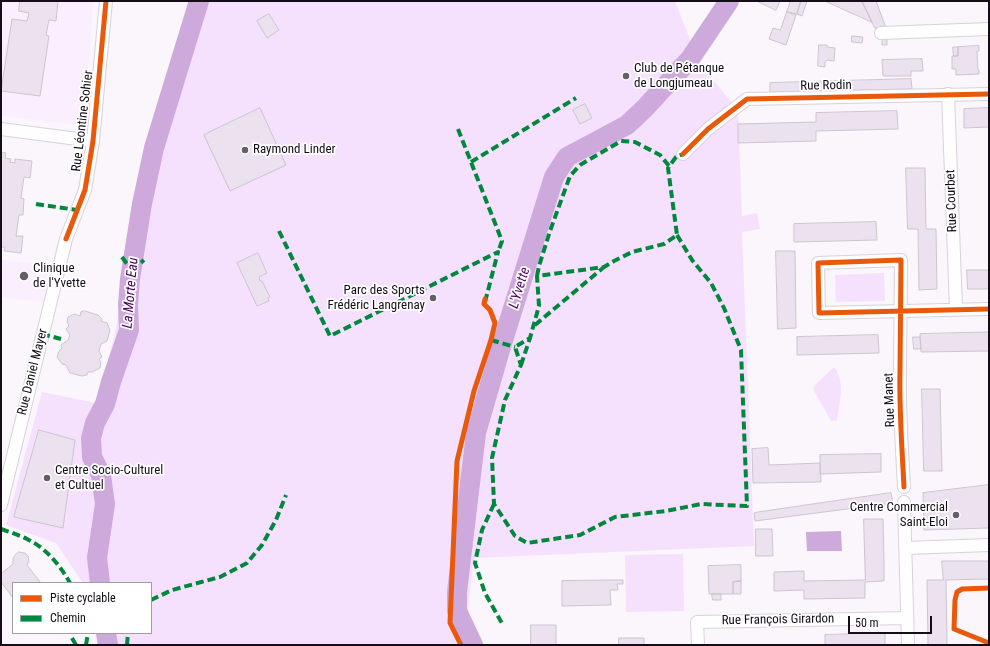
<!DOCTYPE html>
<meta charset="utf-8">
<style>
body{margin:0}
#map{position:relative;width:990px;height:646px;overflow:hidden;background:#faf6fc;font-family:"Roboto Condensed",sans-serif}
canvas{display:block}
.frame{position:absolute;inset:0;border:2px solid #140d17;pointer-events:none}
.legend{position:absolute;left:12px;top:582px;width:140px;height:52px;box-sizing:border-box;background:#fff;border:1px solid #a19ea2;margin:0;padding:5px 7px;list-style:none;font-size:12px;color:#140d17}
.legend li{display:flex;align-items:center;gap:8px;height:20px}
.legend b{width:20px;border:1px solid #a19ea2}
.scale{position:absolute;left:848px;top:616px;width:84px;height:18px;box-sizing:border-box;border:2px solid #140d17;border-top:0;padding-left:5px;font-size:12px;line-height:14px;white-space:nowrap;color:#140d17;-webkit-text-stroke:3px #fff;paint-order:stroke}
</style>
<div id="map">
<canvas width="990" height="646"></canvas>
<div class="frame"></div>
<ul class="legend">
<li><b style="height:5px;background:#e8590c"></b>Piste cyclable</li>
<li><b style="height:5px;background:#00873e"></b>Chemin</li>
</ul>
<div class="scale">50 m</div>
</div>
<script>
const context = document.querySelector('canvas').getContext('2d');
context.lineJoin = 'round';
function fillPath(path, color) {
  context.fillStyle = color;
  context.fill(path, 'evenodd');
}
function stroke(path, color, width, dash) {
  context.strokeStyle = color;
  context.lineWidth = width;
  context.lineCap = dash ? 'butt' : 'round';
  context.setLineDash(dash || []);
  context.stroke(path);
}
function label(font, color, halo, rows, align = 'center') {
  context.font = font + ' "Roboto Condensed",sans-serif';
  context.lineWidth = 3.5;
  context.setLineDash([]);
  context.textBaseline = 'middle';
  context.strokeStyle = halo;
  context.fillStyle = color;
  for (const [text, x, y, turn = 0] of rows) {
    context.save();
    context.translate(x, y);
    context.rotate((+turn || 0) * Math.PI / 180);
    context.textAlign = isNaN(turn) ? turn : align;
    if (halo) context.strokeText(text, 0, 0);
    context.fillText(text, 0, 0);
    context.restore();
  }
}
const built = new Path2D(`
 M1,1H93L91,35L83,125L1,116Z
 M1,260L47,265L49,266L44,302L1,297Z`);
const green = new Path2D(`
 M193,1H675L699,63L738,110L742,216L757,213L760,229L742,232L754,546L474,558L468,608L470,645H104L102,633H151V583H83L56,543L6,525L42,392L96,403L113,341L131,254L150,145Z
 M884,273L885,301L836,302L835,275Z
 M834,367C846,381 839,404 837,420L831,421L813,389L814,386Z
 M683,554L684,611L626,612L625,555Z`);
const water = new Path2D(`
 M841,531L842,551H807L806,532Z`);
const river = new Path2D(`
 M100,583L97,558L105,504L101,475L92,457L91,438L95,423L105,404L111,382L129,330L128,305L130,279L142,204L154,148L199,1
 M106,633L108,645
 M473,645L457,611V592L476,433L500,350L554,177L567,157L627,125L645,108L690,59L729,1`);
const building = new Path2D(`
 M20,1H58L56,21L49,20L46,35L49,36L40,96L1,91L12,19L27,21L29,13L19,11Z
 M757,1H780L776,10Z
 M791,1H801L797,14L787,12Z
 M801,1H807L802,16L797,14Z
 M825,1H862L872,22Z
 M862,1H876L886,28H875Z
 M787,12L796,15L786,45L769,39L773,28L780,30Z
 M269,14L279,30L267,38L257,21Z
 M852,36L863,37L862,43L852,42Z
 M887,39V45H882V40Z
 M819,45H827V47L835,48L834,61L827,60L825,62V67L818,66Z
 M979,46V51H977L978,70H979V74L956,75V69H952V56H958V47Z
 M953,47H958V56H954Z
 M922,59L923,71H911V76H883L882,60Z
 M911,79L912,89L770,92V83Z
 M585,104L592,118L580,124L573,110Z
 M260,108L286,165L230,191L204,135Z
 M989,108V127L964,128V109Z
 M897,111L898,129L816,131V141L738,143V124L816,122V113Z
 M1,152L6,153L5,158L11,159L10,162L15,163V159L32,161L30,178L24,177L21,198L24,199L23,215H19L16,236H23L21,253L4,251L5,247H1Z
 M906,168H925L926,229H936L937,289L919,290L918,229H908Z
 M876,222L877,240L794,242V224Z
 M776,251H795L796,328L778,329Z
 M258,253L267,273L259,277L260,279H259L260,281H262L270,297L268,298L269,301L257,306L237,263Z
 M967,270H989V289H968Z
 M85,311L98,315L102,319L101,321L107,323L110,330L107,341L101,344L99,351L102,357L99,359L101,363L100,368L92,372H88L87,375L82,376L70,373L66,365L62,364L57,357L59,351L62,348L61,345L68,340L70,335L66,329L69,326L67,322L68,317L74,314L80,316L81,312Z
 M987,332H989V351L921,352L920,334Z
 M878,335L879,353L797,355V337Z
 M913,337H920L921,349H914Z
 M922,389H940L942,471H924Z
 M39,430L75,440L63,528L14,517Z
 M768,448L769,465L820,463L821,482L753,483L752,449Z
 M881,454V472L820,474V455Z
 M989,485V528L924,530L923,493Z
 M891,493L893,503L755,521L754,513L758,512Z
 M864,519H883L884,564V581L865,582V598L804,599V590L774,591V572L804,571V581L865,580Z
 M756,529H772L773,556H756Z
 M19,552L25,553L28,556L29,561L27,565L41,583H13V598L1,582V574L13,564V558L16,554Z
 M942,561H989V579L946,580L947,645H928L927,580H943Z
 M741,565V581L733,582V594H709L708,566Z
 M610,580H623V584H617L618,590H610L611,605L562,606V581Z
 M741,581V594H733V582Z
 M712,594H721V600H713Z
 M531,625H556V645H531Z
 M885,633V645H825V635Z
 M619,638H644V645H619Z`);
const minor = new Path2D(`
 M881,33L989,29
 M948,94L956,309
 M1,129L93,141
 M683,154L708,129L747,99L989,94
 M904,487C902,448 899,409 900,371C900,334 901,297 901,260L818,263L819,313L989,309
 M904,502L908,645
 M1,505L66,239L85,190L93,141L106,1
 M906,548L989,545
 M698,645L697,622L907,618`);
const quiet = new Path2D(`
 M458,129L502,241L498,252
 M471,162L576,98
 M36,204L77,210
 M279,231L330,336L498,252L485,302
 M677,235L692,260L711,283L724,308L741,350L747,506L701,504L666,511L615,517L580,535L527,543L515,536L494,504L492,458L505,400L521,365L515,347L530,338L539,306L537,276L604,267L614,261L632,252L664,244L677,235L668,168L676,157L683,154
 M122,257L127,264L137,266L144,260
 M537,276L539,266L550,231L570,176L580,165L621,141L635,142L660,155L670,167
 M535,325L604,267
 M42,334L61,339
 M491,340L515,347
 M521,365L530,338
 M494,504L482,530L475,563L485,593L503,625
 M1,529C10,532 19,535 27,539C46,548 60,565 70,583
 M151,600L172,590L220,577L247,563L262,545L276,520L286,495
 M72,638L76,645
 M86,645L88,633
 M127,645L128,633`);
const cycleway = new Path2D(`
 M683,154L708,129L747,99L989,94
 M66,239L85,190L93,141L106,1
 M904,487C902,448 899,409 900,371C900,334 901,297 901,260L818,263L819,313L989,309
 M989,588L962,589L957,592L955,600L954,629L989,643
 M461,645L450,623L457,461L474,391L491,340L495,323L490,310L484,304L485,299`);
const markers = [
 [626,76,4,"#645f67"],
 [245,150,4,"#645f67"],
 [24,276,5,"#645f67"],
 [433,298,4,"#645f67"],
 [47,478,4,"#645f67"],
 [956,515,4,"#645f67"]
];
const poiNames = [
 ["Club de Pétanque",634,69],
 ["de Longjumeau",634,84],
 ["Raymond Linder",253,150],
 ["Clinique",33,269],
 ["de l'Yvette",33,284],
 ["Parc des Sports",425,291,"right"],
 ["Frédéric Langrenay",425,306,"right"],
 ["Centre Socio-Culturel",55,471],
 ["et Cultuel",55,486],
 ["Centre Commercial",948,508,"right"],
 ["Saint-Eloi",948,523,"right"]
];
const streetNames = [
 ["Rue Rodin",826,86,-1],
 ["Rue Léontine Sohier",83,121,-83],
 ["Rue Courbet",952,201,-92],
 ["Rue Daniel Mayer",33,372,-76],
 ["Rue Manet",890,400,-92],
 ["Rue François Girardon",778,620,-1]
];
const waterNames = [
 ["L'Yvette",520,288,-73],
 ["La Morte Eau",131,293,-85]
];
fillPath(built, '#f9effe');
fillPath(green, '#f5e1fe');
fillPath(water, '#cea9dc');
stroke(river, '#cea9dc', 20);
fillPath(building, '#ebe1ef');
stroke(building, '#cbc6ce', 1);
stroke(minor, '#d8d2da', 14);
stroke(minor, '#fefeff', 12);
stroke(quiet, '#00873e', 4, [8, 4]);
stroke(cycleway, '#e8590c', 5);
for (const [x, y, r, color] of markers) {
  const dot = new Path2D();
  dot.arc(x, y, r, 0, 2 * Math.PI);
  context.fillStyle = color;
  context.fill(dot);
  stroke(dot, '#fff', 1.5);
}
label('13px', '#140d17', '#fff', poiNames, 'left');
label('13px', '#140d17', '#fff', streetNames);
label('italic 14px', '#46005a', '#fff', waterNames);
</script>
